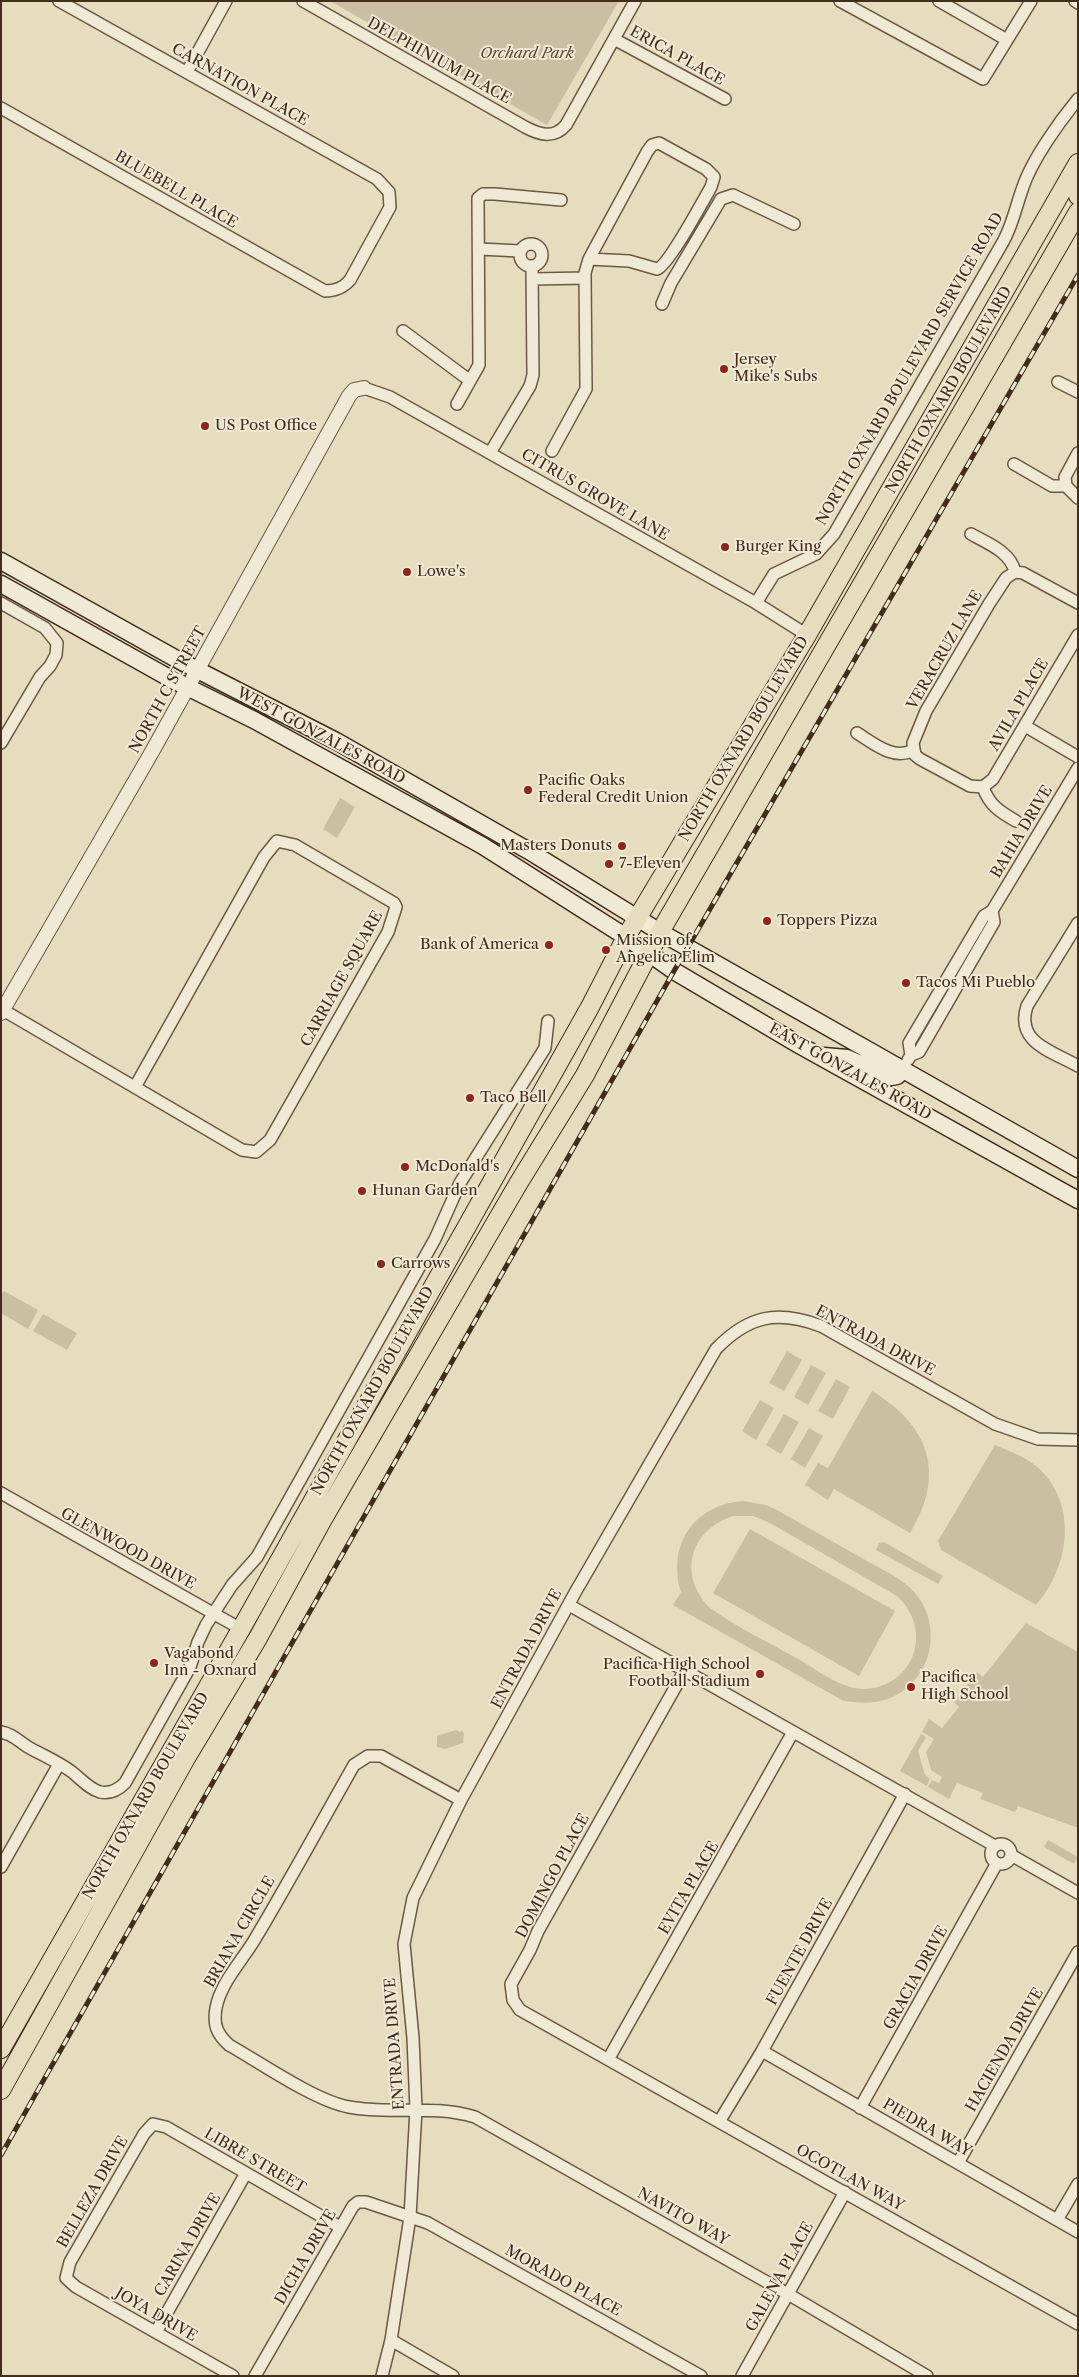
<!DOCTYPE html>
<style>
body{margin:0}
#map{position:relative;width:1079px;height:2377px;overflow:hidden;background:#e6ddbf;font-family:"Libre Caslon Text",serif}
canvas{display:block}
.frame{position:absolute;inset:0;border:2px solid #422c1c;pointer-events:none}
</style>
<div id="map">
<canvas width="1079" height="2377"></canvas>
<div class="frame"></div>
</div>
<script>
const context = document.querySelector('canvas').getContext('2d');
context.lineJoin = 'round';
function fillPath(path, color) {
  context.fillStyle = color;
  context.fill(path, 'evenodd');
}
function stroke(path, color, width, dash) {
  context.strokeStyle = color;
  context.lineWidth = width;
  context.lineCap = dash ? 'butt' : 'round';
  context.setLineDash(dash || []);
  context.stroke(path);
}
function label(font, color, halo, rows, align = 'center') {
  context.font = font + ' "Libre Caslon Text",serif';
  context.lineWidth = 4;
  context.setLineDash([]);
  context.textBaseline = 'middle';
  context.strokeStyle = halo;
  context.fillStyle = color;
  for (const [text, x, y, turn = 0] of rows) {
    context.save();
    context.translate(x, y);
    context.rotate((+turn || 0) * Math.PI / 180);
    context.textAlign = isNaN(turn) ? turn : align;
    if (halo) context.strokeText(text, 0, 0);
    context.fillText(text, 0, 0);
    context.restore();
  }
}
const green = new Path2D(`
 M330,1H619L547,125Z
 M340,798L355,807L337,838L323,829Z
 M4,1291L38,1310L28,1329L1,1313V1296Z
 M43,1314L77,1333L67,1350L33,1331Z
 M787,1351L802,1360L784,1391L769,1383Z
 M811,1365L826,1373L808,1405L794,1397Z
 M836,1379L850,1387L833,1419L818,1411Z
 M872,1391C930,1426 946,1474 910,1533L834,1489L828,1500L805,1485L818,1463L828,1468Z
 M760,1400L774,1408L756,1440L742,1431Z
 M784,1414L799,1422L781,1454L766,1445Z
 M809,1428L823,1436L805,1468L791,1459Z
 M995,1445C1009,1451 1024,1456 1036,1466C1079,1502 1070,1567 1036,1605L941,1550L938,1541Z
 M743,1501L766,1505L777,1510C807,1527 837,1544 867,1561C883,1570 902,1578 915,1593C937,1618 936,1659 912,1683C893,1703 867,1706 842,1700L673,1605L681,1592C667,1544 694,1505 743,1501ZM734,1516H753L770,1523L897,1596C913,1611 920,1631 914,1652C907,1677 880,1693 854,1688C835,1684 817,1670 800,1660C770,1643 738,1628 710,1608C677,1575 690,1529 734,1516Z
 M750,1529L895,1611L859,1676L713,1593Z
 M884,1542L943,1576L938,1584L876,1550L879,1543Z
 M1026,1623L1078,1652V1828L1018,1806L1015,1812L980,1799L983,1793L957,1783L949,1799L928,1787L932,1780L939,1783L942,1777L931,1770L926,1752L934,1739L922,1732L929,1719L942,1728L959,1707L954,1702L977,1672L983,1677Z
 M456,1730L460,1732L462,1730L464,1734L463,1743L445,1749L437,1747V1736Z
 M921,1734L926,1737L918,1751L925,1775L930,1779L927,1786L900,1771Z
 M1048,1840L1078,1857L1074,1864L1044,1847Z`);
const minor = new Path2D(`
 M303,1L525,127C540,135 554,139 566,125L635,1
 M840,1L983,79L1031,1
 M939,1L1007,40
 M1075,1L1078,3
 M614,39L725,99
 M187,72L226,1
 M1,108L325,291C336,291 343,288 350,280L390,207L389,192L377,179L59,1
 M659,143L706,169L714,177L711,187C703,201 668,266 657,269L629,261L589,259L647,152L652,145Z
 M520 255a11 11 0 1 1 22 0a11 11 0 1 1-22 0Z
 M480,249L520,251
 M533,279L585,278
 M662,304L671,283L721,199L733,195L794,224
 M403,331L469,380
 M1058,382L1078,392
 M364,388L390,397L756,603L807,635
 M457,404L479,365L478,198L483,194H495L561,200
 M552,451L586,389L585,273L589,259
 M490,453L530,386L533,375L532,267
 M1014,464L1052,486H1066L1078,498
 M1066,486L1065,477L1078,453
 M971,534C987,543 1011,552 1015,572
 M1015,572L1006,578L989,604L926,711L913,743L915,755L920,759L970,786L983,787C989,805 1000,812 1016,821
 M1015,572L1023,573L1078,603
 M1,603L45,628L57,643L56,655L50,666L40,677L1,743
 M756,603L774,574L816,554L834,534L1003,242C1013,224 1016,206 1023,187C1032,160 1059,122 1078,99
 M1025,726L1078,757
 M857,733C873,743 894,761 913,750
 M983,787L993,779L1078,635
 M1078,923L1027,1006C1015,1043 1052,1051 1078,1066
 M3,1010L242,1150L256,1152L270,1140L388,932L396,907L394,903L295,845L277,841L264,857L135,1087
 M911,1055L909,1043L984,916L992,911L1078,768
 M908,1060L911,1055L919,1052L994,922L992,911
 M1,1493L241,1629
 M569,1605L995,1846
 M685,1670L538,1931L530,1950L511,1984L513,2000L520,2010L1078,2324
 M1,1732C13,1734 18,1741 28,1747C42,1755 59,1762 72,1772C81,1779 89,1789 100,1792C110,1794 118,1790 125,1783L190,1667L198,1642L206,1625L232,1585L257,1557L435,1239L460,1183L545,1048L548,1021
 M461,1800L381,1756H368L354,1765C321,1823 289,1882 255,1939C242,1961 221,1982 216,2008C213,2025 217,2034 229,2045C261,2063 315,2101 349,2107C391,2115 432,2104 475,2117L788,2294L927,2376
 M991 1854a10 10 0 1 1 20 0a10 10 0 1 1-20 0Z
 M1011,1855L1078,1893
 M1,1867L59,1764
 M762,2051L1078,2232
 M609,2058L793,1732
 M860,2108L997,1863
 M719,2122L762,2051L905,1794
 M958,2163L1078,1952
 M1057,2220L1078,2184
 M156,2332L246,2173
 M391,2340L453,2376
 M233,2376L76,2287L66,2278L70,2262L144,2134L153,2124L166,2127L340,2227
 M255,2376L353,2206L358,2202H366L428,2223L701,2376
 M382,2376L391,2340L410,2217L416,2109L413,2038L404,1944L413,1898L461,1800L576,1591L716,1349C749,1315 777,1310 821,1326L995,1424L1038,1439L1078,1440
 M742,2376L845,2192`);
const tertiary = new Path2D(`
 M1,1013L153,750L349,396L354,390L364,388`);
const secondary = new Path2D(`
 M1,561L180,661L336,741L529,851L660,932L1078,1169
 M1,584L171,679L254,720L483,846L626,937L674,971L801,1046L1078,1200
 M824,1056L847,1058L891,1077L897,1076L903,1069`);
const primary = new Path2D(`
 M1078,190V196
 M1,2049L241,1629L590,1007L626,937L807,635L1078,163
 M1,2090L186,1758L258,1638L323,1519L518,1184L585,1075L660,932L1078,212`);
const rail = new Path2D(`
 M1,2155L674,971L1078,275`);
const markers = [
 [724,369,5,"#8f2418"],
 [205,426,5,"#8f2418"],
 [725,547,5,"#8f2418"],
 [407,572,5,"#8f2418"],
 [528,790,5,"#8f2418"],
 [622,846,5,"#8f2418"],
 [609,864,5,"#8f2418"],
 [767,921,5,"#8f2418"],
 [549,945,5,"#8f2418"],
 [606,950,5,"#8f2418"],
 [906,983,5,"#8f2418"],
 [470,1098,5,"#8f2418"],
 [405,1167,5,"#8f2418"],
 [362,1191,5,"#8f2418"],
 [381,1264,5,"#8f2418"],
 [154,1663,5,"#8f2418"],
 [760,1674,5,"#8f2418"],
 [911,1687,5,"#8f2418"]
];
const parkNames = [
 ["Orchard Park",527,54]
];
const streetNames = [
 ["ERICA PLACE",677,56,29],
 ["DELPHINIUM PLACE",439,61,29],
 ["CARNATION PLACE",240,85,29],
 ["BLUEBELL PLACE",176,190,30],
 ["NORTH OXNARD BOULEVARD SERVICE ROAD",910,369,-60],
 ["NORTH OXNARD BOULEVARD",949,390,-60],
 ["CITRUS GROVE LANE",595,495,30],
 ["VERACRUZ LANE",945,650,-60],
 ["NORTH C STREET",168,690,-61],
 ["AVILA PLACE",1019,705,-60],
 ["WEST GONZALES ROAD",321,736,28],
 ["NORTH OXNARD BOULEVARD",744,739,-59],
 ["BAHIA DRIVE",1022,832,-59],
 ["CARRIAGE SQUARE",342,979,-61],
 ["EAST GONZALES ROAD",850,1072,29],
 ["ENTRADA DRIVE",875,1341,28],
 ["NORTH OXNARD BOULEVARD",373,1391,-61],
 ["GLENWOOD DRIVE",128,1549,29],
 ["ENTRADA DRIVE",527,1649,-62],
 ["NORTH OXNARD BOULEVARD",146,1796,-60],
 ["DOMINGO PLACE",553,1876,-62],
 ["EVITA PLACE",689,1888,-60],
 ["BRIANA CIRCLE",240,1932,-60],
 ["FUENTE DRIVE",800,1952,-61],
 ["GRACIA DRIVE",916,1978,-61],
 ["ENTRADA DRIVE",395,2044,-94],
 ["HACIENDA DRIVE",1005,2050,-60],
 ["PIEDRA WAY",927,2128,30],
 ["LIBRE STREET",255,2161,30],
 ["OCOTLAN WAY",850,2178,29],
 ["BELLEZA DRIVE",93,2192,-60],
 ["NAVITO WAY",683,2217,29],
 ["CARINA DRIVE",188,2245,-60],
 ["DICHA DRIVE",306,2257,-60],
 ["GALENA PLACE",780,2277,-61],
 ["MORADO PLACE",563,2281,29],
 ["JOYA DRIVE",156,2315,30]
];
const poiNames = [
 ["Jersey",734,360],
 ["Mike's Subs",734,377],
 ["US Post Office",215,426],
 ["Burger King",735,547],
 ["Lowe's",417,572],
 ["Pacific Oaks",538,781],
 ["Federal Credit Union",538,798],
 ["Masters Donuts",612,846,"right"],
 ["7-Eleven",619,864],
 ["Toppers Pizza",777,921],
 ["Mission of",616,941],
 ["Angelica Elim",616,958],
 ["Bank of America",539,945,"right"],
 ["Tacos Mi Pueblo",916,983],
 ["Taco Bell",480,1098],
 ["McDonald's",415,1167],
 ["Hunan Garden",372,1191],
 ["Carrows",391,1264],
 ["Vagabond",164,1654],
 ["Inn - Oxnard",164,1671],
 ["Pacifica High School",750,1665,"right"],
 ["Football Stadium",750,1682,"right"],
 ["Pacifica",921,1678],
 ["High School",921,1695]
];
fillPath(green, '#cabfa3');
stroke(minor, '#6b5845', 14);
stroke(tertiary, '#6b5845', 16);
stroke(secondary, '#422c1c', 19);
stroke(primary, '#422c1c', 20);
stroke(minor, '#efe9d5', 11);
stroke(tertiary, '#efe9d5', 14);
stroke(secondary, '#efe9d5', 16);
stroke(primary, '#e6ddbf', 18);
stroke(rail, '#422c1c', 5);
stroke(rail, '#efe9d5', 3, [9]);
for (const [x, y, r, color] of markers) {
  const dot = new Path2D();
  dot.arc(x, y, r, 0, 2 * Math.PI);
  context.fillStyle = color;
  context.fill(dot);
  stroke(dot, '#efe9d5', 2);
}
label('italic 15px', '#5d4937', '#efe9d5', parkNames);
label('15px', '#422c1c', '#efe9d5', streetNames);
label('15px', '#422c1c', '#efe9d5', poiNames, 'left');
</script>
